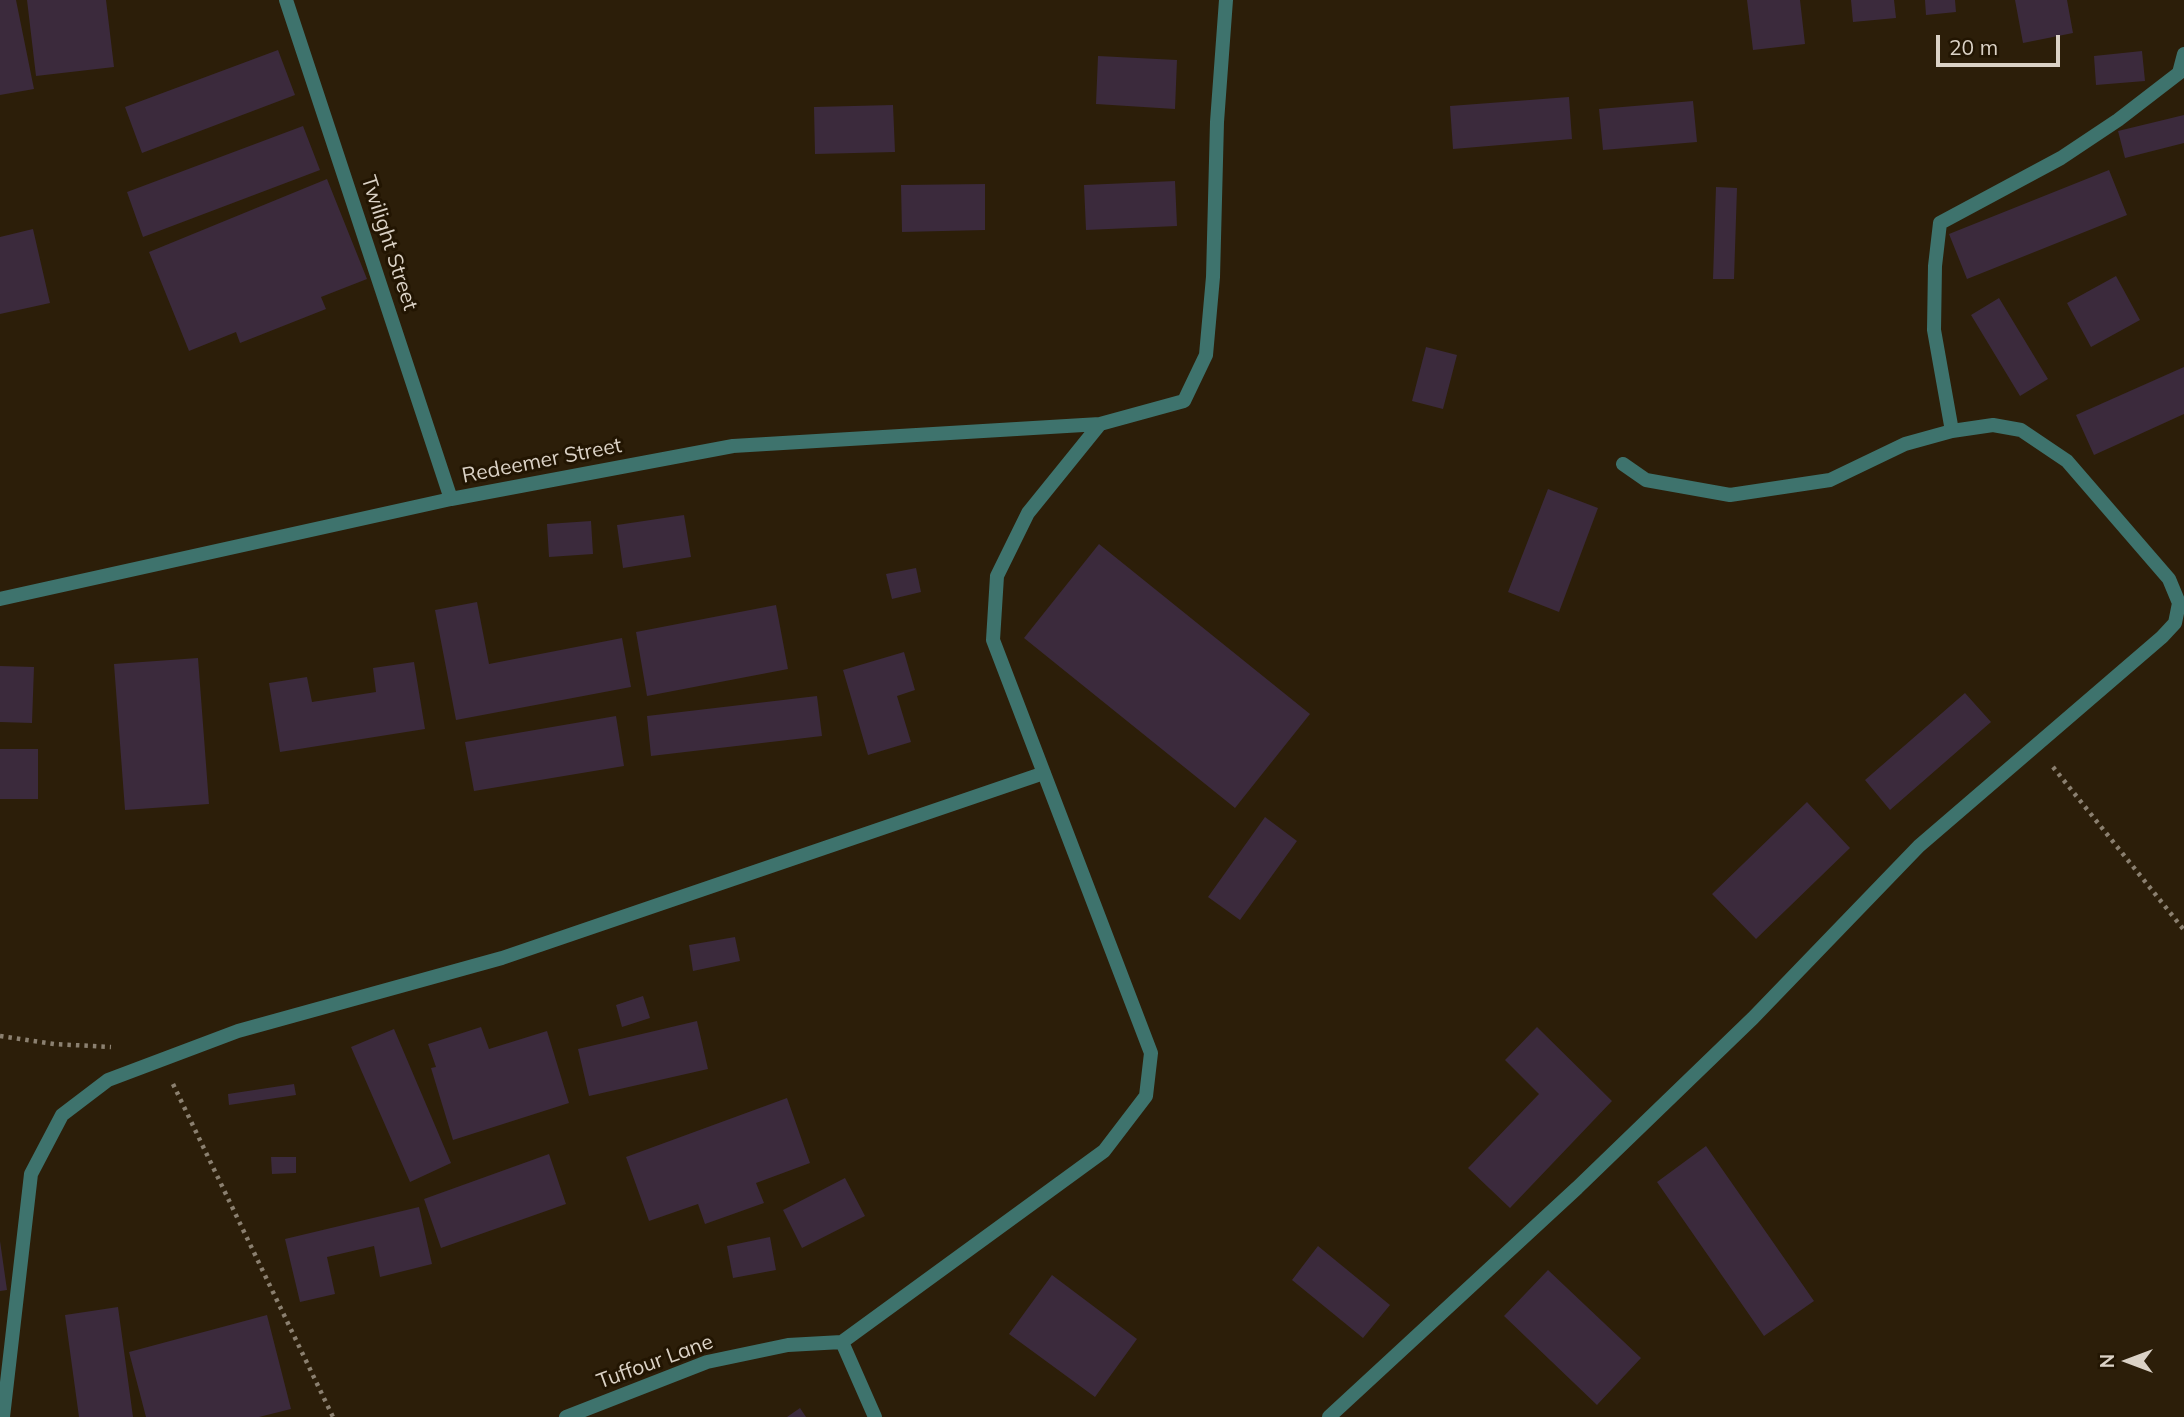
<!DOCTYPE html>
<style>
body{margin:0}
#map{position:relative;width:2184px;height:1417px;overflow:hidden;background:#2c1e09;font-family:Mulish,sans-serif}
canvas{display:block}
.north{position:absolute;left:2093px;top:1326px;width:70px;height:70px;-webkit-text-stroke:5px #221502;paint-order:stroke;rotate:270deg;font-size:19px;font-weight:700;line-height:28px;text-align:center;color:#dbd2c6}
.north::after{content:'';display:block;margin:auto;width:24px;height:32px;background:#dbd2c6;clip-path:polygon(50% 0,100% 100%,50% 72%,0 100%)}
.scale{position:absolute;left:1936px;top:35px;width:124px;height:32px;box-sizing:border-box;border:4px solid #dbd2c6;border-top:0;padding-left:9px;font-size:21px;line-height:24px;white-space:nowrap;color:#dbd2c6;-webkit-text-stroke:5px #221502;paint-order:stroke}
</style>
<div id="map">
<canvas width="2184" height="1417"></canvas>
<div class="north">N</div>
<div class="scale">20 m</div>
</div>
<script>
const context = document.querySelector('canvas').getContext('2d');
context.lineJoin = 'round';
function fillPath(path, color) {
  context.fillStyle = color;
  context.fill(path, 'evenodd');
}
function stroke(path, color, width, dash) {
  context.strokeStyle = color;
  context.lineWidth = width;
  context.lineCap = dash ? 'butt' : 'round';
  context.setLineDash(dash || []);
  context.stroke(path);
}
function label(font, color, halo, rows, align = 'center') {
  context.font = font + ' Mulish,sans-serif';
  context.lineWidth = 6;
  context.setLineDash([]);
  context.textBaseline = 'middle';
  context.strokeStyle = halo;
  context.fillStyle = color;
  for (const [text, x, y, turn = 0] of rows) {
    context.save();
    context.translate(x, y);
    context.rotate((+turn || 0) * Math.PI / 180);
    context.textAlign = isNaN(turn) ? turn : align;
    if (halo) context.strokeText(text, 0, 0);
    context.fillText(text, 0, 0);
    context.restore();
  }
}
const building = new Path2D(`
 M0,0H16L34,89L0,95Z
 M27,0H106L114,67L36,76Z
 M1747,0H1800L1805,44L1753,50Z
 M1851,0H1894L1896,18L1853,22Z
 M1925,0H1955L1956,12L1926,15Z
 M2015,0H2067L2073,33L2023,43Z
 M278,50L295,95L142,153L125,107Z
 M2142,51L2145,81L2096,85L2094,56Z
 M1098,56L1177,60L1175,109L1096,104Z
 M1569,97L1572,139L1453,149L1450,106Z
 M1693,101L1697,142L1603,150L1599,109Z
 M893,105L895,152L815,154L814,107Z
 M2184,115V143L2125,158L2118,131Z
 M303,126L320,170L143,237L127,192Z
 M2109,170L2127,215L1967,279L1949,234Z
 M327,179L367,279L321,297L326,309L240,343L236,332L189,351L149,252Z
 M1175,181L1177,226L1086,230L1084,185Z
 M985,184V230L902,232L901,185Z
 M1716,187L1737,188L1734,279H1713Z
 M33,229L50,303L0,314V237Z
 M2116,276L2140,320L2091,347L2067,303Z
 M1999,298L2048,379L2020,396L1971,315Z
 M1426,347L1457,355L1443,409L1412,401Z
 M2184,367V414L2094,455L2076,415Z
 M1548,489L1598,508L1559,612L1508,592Z
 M684,515L691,557L623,568L617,525Z
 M591,521L593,554L549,557L547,524Z
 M1099,544L1310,714L1235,808L1024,638Z
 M916,568L921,592L892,599L886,574Z
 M477,602L489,664L622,638L631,687L456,720L435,610Z
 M776,605L788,669L647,696L636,632Z
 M904,652L915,690L897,696L911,742L868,755L843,670Z
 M198,658L209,804L125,810L114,664Z
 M414,662L425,729L280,752L269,683L307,677L312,702L376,692L373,668Z
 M0,666L34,667L32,723L0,722Z
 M1965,693L1991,722L1890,810L1865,780Z
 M817,696L822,736L651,756L647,716Z
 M616,716L624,766L474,791L465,742Z
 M0,749H38V799H0Z
 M1807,802L1850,848L1756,939L1712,894Z
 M1265,817L1297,841L1240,920L1208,897Z
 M735,937L740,961L693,971L689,945Z
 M643,996L650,1018L622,1027L616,1005Z
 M697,1021L708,1069L589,1096L578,1049Z
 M481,1027L489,1049L547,1031L569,1103L453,1140L431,1068L436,1067L428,1044Z
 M1537,1027L1612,1101L1510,1208L1468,1168L1539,1094L1505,1060Z
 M394,1029L451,1163L410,1182L351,1047Z
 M294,1084L296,1095L229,1105L228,1094Z
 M787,1098L810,1163L756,1183L764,1203L705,1224L698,1204L649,1221L626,1157Z
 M1706,1146L1814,1301L1764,1336L1657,1182Z
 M549,1154L566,1204L441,1248L424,1199Z
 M271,1157H296V1173L272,1174Z
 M845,1178L865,1216L802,1248L783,1210Z
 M419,1207L432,1264L380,1277L374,1246L327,1257L335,1294L300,1302L285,1239Z
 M770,1237L776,1270L733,1278L727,1246Z
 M0,1241L7,1290L0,1291Z
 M1318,1246L1390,1305L1363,1338L1292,1280Z
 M1548,1270L1641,1358L1597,1405L1504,1316Z
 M1052,1275L1137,1339L1095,1397L1009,1334Z
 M118,1307L133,1417H79L65,1315Z
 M267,1315L291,1409L259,1417H146L129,1352Z
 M800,1408L806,1417H787Z`);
const path = new Path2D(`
 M2053,767L2184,930
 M0,1036L54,1044L111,1047
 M173,1084L333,1417`);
const street = new Path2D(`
 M286,0L451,499
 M1952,431L1934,330L1935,266L1940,223L2061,158L2118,120L2179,73L2184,54
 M0,599L451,499L733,446L1100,424
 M842,1342L1104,1151L1146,1096L1151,1053L993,640L997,576L1028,513L1100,424L1184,401L1206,355L1213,277L1217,122L1226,0
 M842,1342L875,1417
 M3,1417L31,1174L62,1115L108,1080L238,1031L502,958L1044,773
 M566,1417L707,1362L788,1345L842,1342
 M1329,1417L1577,1188L1753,1018L1919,846L2162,637L2175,623L2179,603L2169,579L2067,461L2021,430L1993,425L1952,431L1905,444L1830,480L1730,495L1646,480L1623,464`);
const streetNames = [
 ["Twilight Street",389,243,72],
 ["Redeemer Street",542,461,-11],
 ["Tuffour Lane",655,1362,-20]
];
fillPath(building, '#3b2a3c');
stroke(path, '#8b8070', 4.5, [3.5, 5]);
stroke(street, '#3e736d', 14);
label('21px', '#dbd2c6', '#221502', streetNames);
</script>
